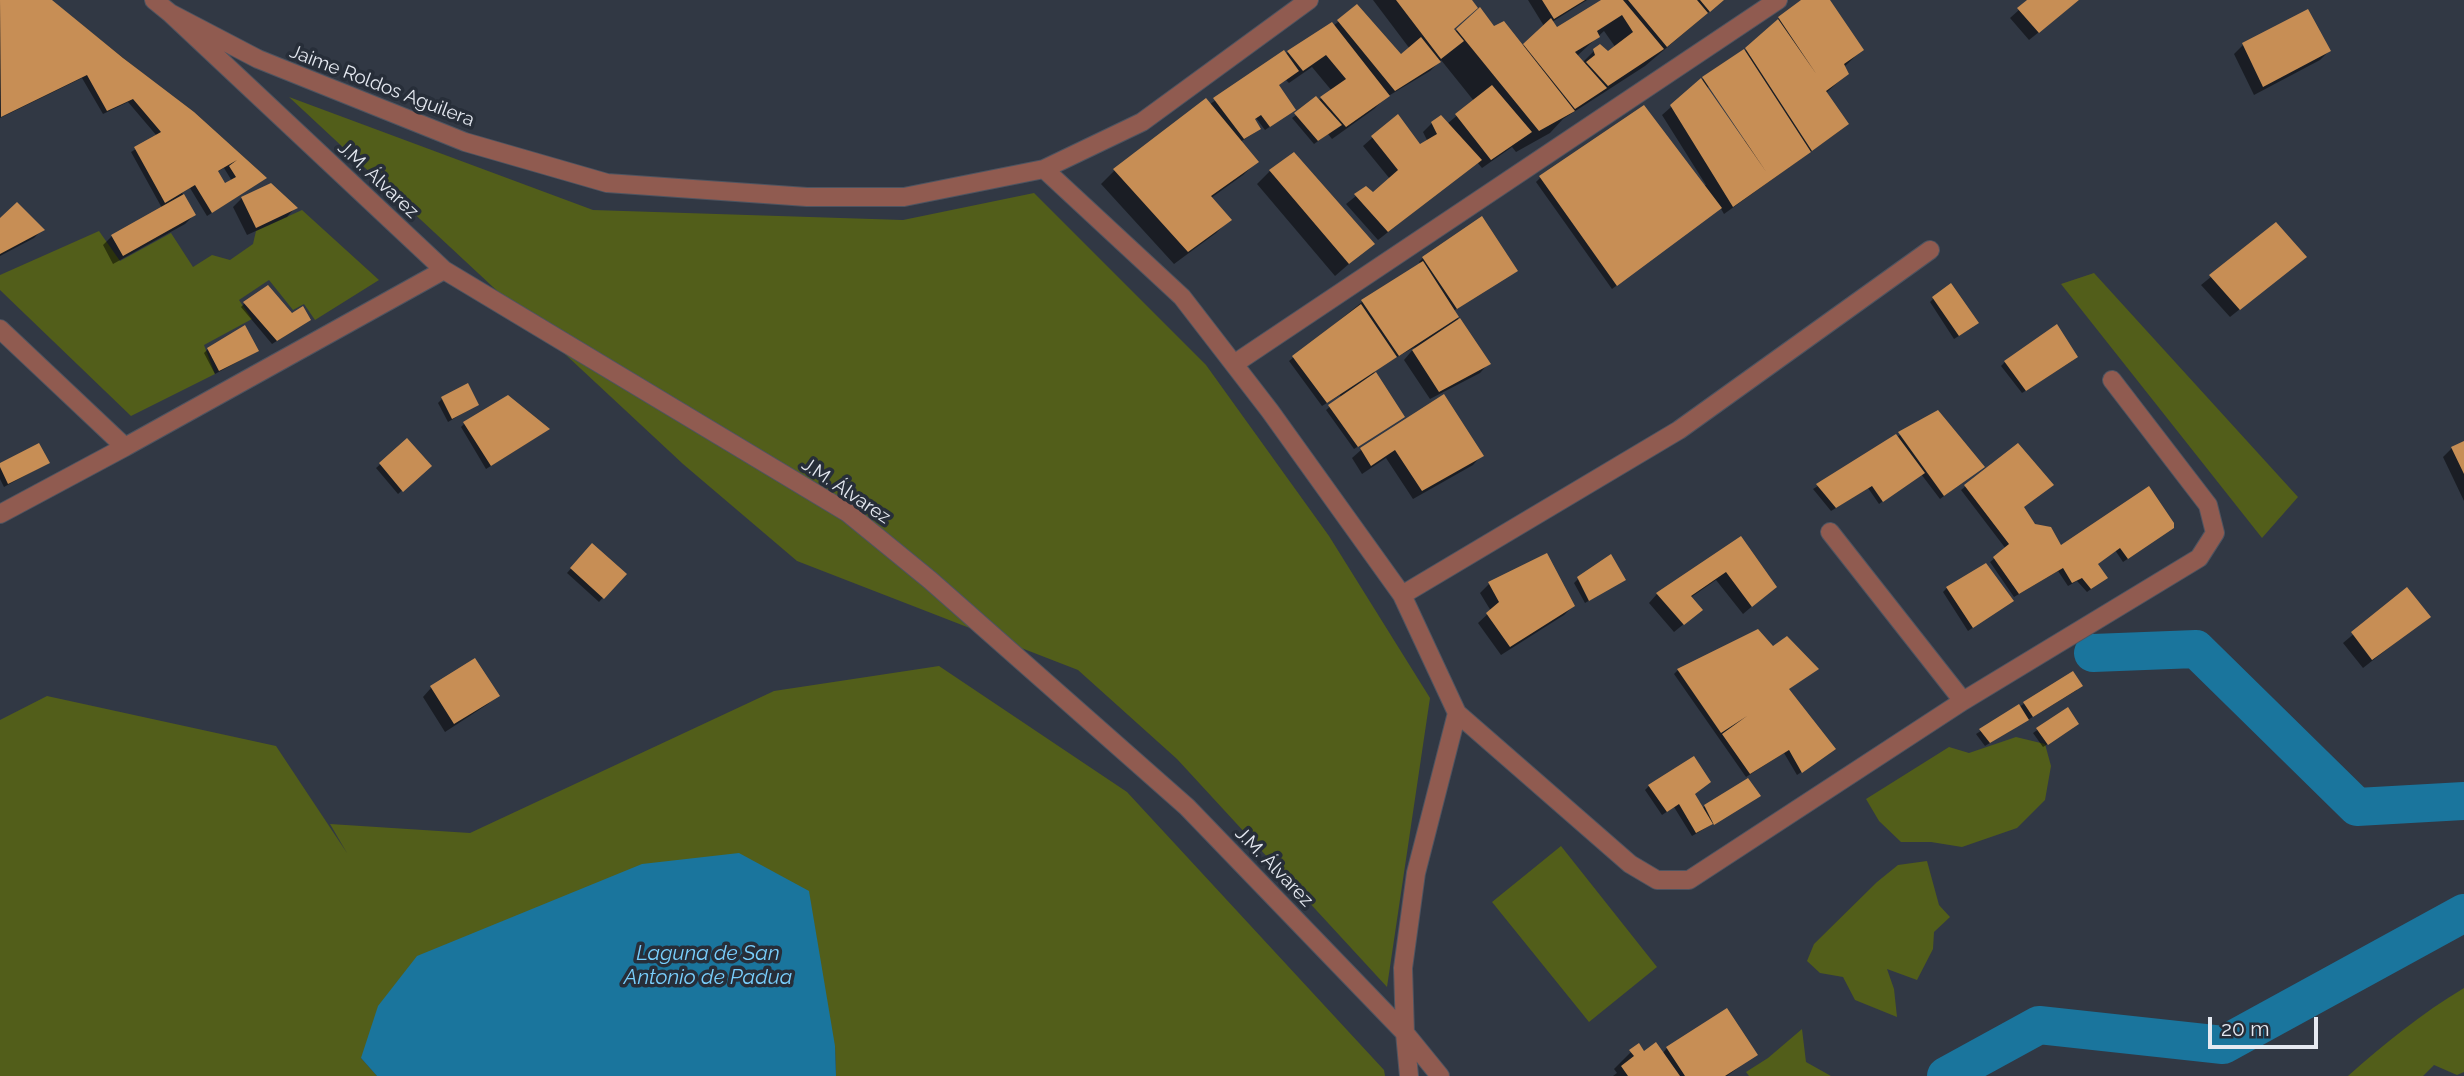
<!DOCTYPE html>
<meta charset="utf-8">
<style>
body{margin:0}
#map{position:relative;width:2464px;height:1076px;overflow:hidden;background:#313844;font-family:Raleway,sans-serif}
canvas{display:block}
.scale{position:absolute;left:2208px;top:1017px;width:110px;height:32px;box-sizing:border-box;border:4px solid #e5e9f1;border-top:0;padding-left:9px;font-size:21px;line-height:24px;white-space:nowrap;color:#e5e9f1;-webkit-text-stroke:5px #272e39;paint-order:stroke}
</style>
<div id="map">
<canvas width="2464" height="1076"></canvas>
<div class="scale">20 m</div>
</div>
<script>
const context = document.querySelector('canvas').getContext('2d');
context.lineJoin = 'round';
function fillPath(path, color) {
  context.fillStyle = color;
  context.fill(path, 'evenodd');
}
function stroke(path, color, width, dash) {
  context.strokeStyle = color;
  context.lineWidth = width;
  context.lineCap = dash ? 'butt' : 'round';
  context.setLineDash(dash || []);
  context.stroke(path);
}
function label(font, color, halo, rows, align = 'center') {
  context.font = font + ' Raleway,sans-serif';
  context.lineWidth = 7;
  context.setLineDash([]);
  context.textBaseline = 'middle';
  context.strokeStyle = halo;
  context.fillStyle = color;
  for (const [text, x, y, turn = 0] of rows) {
    context.save();
    context.translate(x, y);
    context.rotate((+turn || 0) * Math.PI / 180);
    context.textAlign = isNaN(turn) ? turn : align;
    if (halo) context.strokeText(text, 0, 0);
    context.fillText(text, 0, 0);
    context.restore();
  }
}
const green = new Path2D(`
 M289,97L593,210L903,220L1034,193L1206,365L1329,536L1430,698L1387,987L1177,759L1078,670L797,561L683,464Z
 M302,210L379,280L315,320L304,304L293,310L269,280L239,300L252,319L204,345L215,374L131,416L0,290V275L99,231L120,261L171,233L193,267L212,255L230,260L253,244L256,231Z
 M2094,273L2298,497L2262,538L2061,284Z
 M939,666L1127,792L1384,1070L1385,1076H836L835,1046L361,1058L377,1076H0V720L47,696L276,746L347,853L330,824L470,833L774,691Z
 M2016,737L2045,744L2051,766L2045,800L2017,828L1962,847L1931,842H1901L1879,821L1866,799L1949,747L1969,753Z
 M1561,846L1657,967L1589,1022L1492,902Z
 M1927,861L1939,905L1950,917L1934,932L1933,949L1917,980L1887,969L1894,989L1897,1017L1855,1000L1843,977L1820,973L1807,961L1814,944L1877,882L1898,865Z
 M2464,988V1072L2457,1075L2434,1065L2423,1076H2348C2384,1044 2422,1013 2464,988Z
 M1802,1029L1806,1062L1831,1076H1749L1746,1072L1768,1058Z`);
const water = new Path2D(`
 M739,853L809,891L835,1046L836,1076H377L361,1058L378,1006L417,956L642,864Z`);
const shadow = new Path2D(`
 M0,0H51L193,114L265,179L207,216L190,188L182,193L194,215L185,224L113,264L103,245L112,236L162,208L131,152L157,136L128,102L103,114L82,78L0,118ZM224,168L232,181L225,186L217,172Z
 M1373,0H1470L1452,30L1455,32L1480,10L1494,29L1522,47L1544,26L1528,0H1587L1552,22L1557,30L1604,0H1723L1645,66L1563,119L1550,133L1516,152L1512,147L1482,168L1477,162L1378,240L1346,204L1366,188L1373,195L1390,179L1363,146L1397,116L1420,147L1428,142L1423,132L1432,123L1447,124L1474,101L1441,60L1430,71L1385,98L1374,109L1332,139L1328,134L1314,144L1292,118L1332,91L1312,67L1289,83L1286,80L1278,85L1290,113L1265,130L1256,118L1253,120L1254,133L1240,142L1257,162L1243,175L1211,198L1229,220L1216,233L1174,264L1101,184L1114,171L1206,100L1210,104L1331,24L1333,26L1357,7L1400,56L1410,49ZM1604,31L1616,48L1608,54L1595,50L1582,63L1577,56Z
 M1804,0H1828L1862,50L1844,67L1847,74L1826,93L1847,124L1838,132L1724,214L1720,207L1612,289L1536,182L1540,178L1703,186L1706,185L1662,115L1704,78L1746,50L1779,18ZM1710,86L1745,140L1742,141L1706,89Z
 M2030,0H2079L2029,40L2010,18Z
 M2308,12L2329,51L2320,60L2254,95L2234,54L2243,45Z
 M1270,171L1372,244L1335,276L1257,184Z
 M242,198L295,208L287,217L247,235L233,207Z
 M0,221L42,230L34,238L0,256Z
 M2276,224L2305,257L2230,317L2201,285Z
 M1423,258L1516,271L1453,311L1488,364L1480,373L1430,399L1404,360L1415,347L1388,362L1374,372L1403,417L1354,449L1326,410L1341,397L1340,395L1322,406L1289,361L1362,302L1421,264L1419,262Z
 M1934,298L1973,327L1954,339L1930,302Z
 M245,303L292,315L305,323L272,344L241,307Z
 M208,349L252,354L215,374L204,353Z
 M2072,361L2022,393L2001,366L2005,362Z
 M1443,396L1481,456L1473,465L1413,499L1386,458L1362,474L1352,458L1361,450Z
 M442,399L477,405L448,422L438,403Z
 M1937,412L1979,470L1940,499L1921,474L1879,504L1868,488L1831,511L1813,489Z
 M465,423L548,430L486,469L461,427Z
 M407,441L429,466L398,494L376,468Z
 M2464,443V501L2443,457L2452,448Z
 M2018,445L2022,508L2034,525L2061,548L2173,528L2123,562L2115,550L2096,564L2102,581L2087,592L2077,581L2068,586L2058,571L2014,597L1990,562L2006,549L1961,490Z
 M48,463L4,487L0,479V465Z
 M1740,538L1775,587L1743,614L1716,580L1690,598L1701,610L1674,632L1649,603L1657,594Z
 M592,545L624,574L599,602L567,573Z
 M1546,555L1573,606L1564,615L1501,655L1478,623L1491,611L1480,593L1489,584Z
 M1579,578L1623,580L1585,603L1574,583Z
 M1947,588L2012,601L1968,631L1943,592Z
 M2407,589L2428,617L2363,668L2343,643Z
 M1678,670L1787,690L1830,753L1797,775L1784,753L1746,777L1674,674Z
 M2073,673L2077,690L1985,746L1976,734Z
 M431,688L497,696L488,704L445,732L423,697Z
 M2068,709L2073,728L2043,747L2033,733Z
 M1649,786L1693,794L1702,809L1705,806L1754,800L1692,836L1674,807L1662,815L1645,790Z
 M1667,1048L1755,1055L1727,1076H1613L1617,1073L1614,1069L1631,1052L1662,1054Z`);
const canal = new Path2D(`
 M2093,653L2196,649L2357,807L2464,801
 M1946,1076L2039,1025L2223,1045L2464,913`);
const building = new Path2D(`
 M0,0H52L123,58L194,112L267,178L212,213L195,185L165,203L134,147L161,132L133,99L107,111L87,75L1,117ZM237,160L229,166L236,177L225,183L218,171Z
 M1396,0H1472L1478,8L1454,29L1464,41L1441,59Z
 M1542,0H1585L1554,19Z
 M1601,0H1623L1664,49L1608,86L1586,62L1595,55L1593,49L1600,44L1608,51L1633,32L1622,15L1597,31L1600,37L1575,52L1607,88L1575,109L1523,44L1551,18L1557,27Z
 M1628,0H1697L1708,13L1667,47Z
 M1700,0H1724L1710,12Z
 M1801,0H1830L1864,50L1844,64L1849,74L1826,91L1849,124L1812,151L1745,48L1778,19L1817,75L1778,17Z
 M2027,0H2079L2039,33L2017,8Z
 M1357,4L1401,54L1421,37L1441,62L1395,91L1337,20Z
 M1480,7L1494,26L1504,21L1575,111L1539,131L1456,29Z
 M2308,9L2331,51L2263,87L2242,43Z
 M1332,22L1390,96L1346,127L1320,97L1346,79L1326,55L1303,71L1287,51Z
 M1744,49L1811,152L1733,207L1670,105L1701,78L1767,173L1702,77Z
 M1284,50L1299,71L1279,85L1296,110L1270,127L1261,115L1255,119L1261,129L1244,139L1213,98Z
 M1492,85L1532,132L1491,160L1455,114Z
 M1316,96L1342,125L1318,141L1294,113Z
 M1206,98L1259,162L1211,196L1232,220L1188,252L1113,169Z
 M1644,105L1722,208L1617,286L1539,176Z
 M1398,114L1420,144L1437,134L1431,122L1441,115L1482,160L1388,232L1354,194L1366,186L1373,192L1398,170L1371,136Z
 M1294,152L1375,244L1349,264L1269,170Z
 M271,183L298,208L256,228L241,197Z
 M184,194L196,215L123,256L111,235Z
 M17,202L45,230L0,254V218Z
 M1482,216L1518,271L1457,309L1422,257Z
 M2276,222L2307,257L2240,310L2209,275Z
 M1423,261L1459,317L1399,356L1361,300Z
 M1951,283L1979,323L1959,336L1932,297Z
 M268,285L292,313L303,306L311,320L277,341L243,302Z
 M1361,304L1397,357L1327,403L1292,356Z
 M1460,318L1491,364L1439,392L1412,350Z
 M2057,324L2078,357L2026,391L2004,361Z
 M245,325L259,351L219,371L207,348Z
 M1376,372L1405,417L1358,447L1328,405Z
 M468,383L479,405L452,419L441,397Z
 M1444,394L1484,456L1422,491L1395,450L1371,466L1360,448Z
 M508,395L550,429L491,466L463,422Z
 M1938,410L1985,467L1944,496L1898,432Z
 M1896,434L1925,473L1883,502L1872,486L1836,508L1816,484Z
 M407,438L432,466L403,492L379,463Z
 M2464,441V474L2451,447Z
 M39,443L50,463L8,484L0,467V463Z
 M2018,443L2054,485L2024,507L2035,524L2051,527L2061,545L2149,486L2174,523V528L2128,559L2120,548L2098,564L2108,578L2091,589L2082,578L2072,583L2063,568L2019,594L1993,557L2009,544L1964,485Z
 M1741,536L1777,587L1752,607L1726,572L1691,596L1703,610L1684,625L1656,593Z
 M592,543L627,574L604,599L570,568Z
 M1547,553L1575,606L1510,647L1486,613L1499,602L1488,582Z
 M1611,554L1626,580L1589,601L1577,577Z
 M1986,563L2014,601L1973,628L1946,587Z
 M2407,587L2431,617L2372,660L2351,632Z
 M1758,629L1773,646L1787,636L1819,669L1789,689L1836,749L1802,773L1789,750L1750,774L1722,734L1747,716L1721,733L1677,669Z
 M475,658L500,696L454,724L430,686Z
 M2073,671L2083,686L2033,717L2023,702Z
 M2019,704L2029,720L1990,743L1979,729Z
 M2068,707L2079,724L2048,745L2036,728Z
 M1694,756L1711,782L1695,794L1713,824L1696,833L1679,804L1667,812L1648,785Z
 M1748,778L1761,796L1714,825L1704,805Z
 M1727,1008L1758,1055L1725,1076H1685L1666,1047Z
 M1656,1042L1680,1076H1628L1621,1066L1634,1056L1629,1050L1639,1043L1644,1051Z`);
const minor = new Path2D(`
 M154,0L170,13L258,59L465,142L607,183L807,197H904L1044,169L1142,122L1309,0
 M170,13L444,270L848,513L930,580L1187,807L1405,1033L1440,1076
 M1044,169L1182,297L1270,411L1402,595L1457,713L1416,873L1403,968L1405,1033L1409,1076
 M0,329L125,447L444,270
 M1234,364L1778,0
 M0,514L125,447
 M1830,532L1963,701
 M1402,595L1679,430L1930,250
 M1457,713L1630,864L1657,880H1689L1963,701L2199,558L2215,533L2208,505L2112,380`);
const streetNames = [
 ["Jaime Roldos Aguilera",382,86,21],
 ["J.M. Álvarez",378,180,43],
 ["J.M. Álvarez",846,491,34],
 ["J.M. Álvarez",1274,867,46]
];
const waterNames = [
 ["Laguna de San",708,954],
 ["Antonio de Padua",708,978]
];
fillPath(green, '#525e1a');
fillPath(water, '#1a759d');
fillPath(shadow, '#0007');
stroke(canal, '#1a759d', 38);
fillPath(building, '#c78e55');
stroke(minor, '#4e5460', 20);
stroke(minor, '#905b50', 18);
label('19px', '#e5e9f1', '#272e39', streetNames);
label('italic 21px', '#79cffd', '#272e39', waterNames);
</script>
